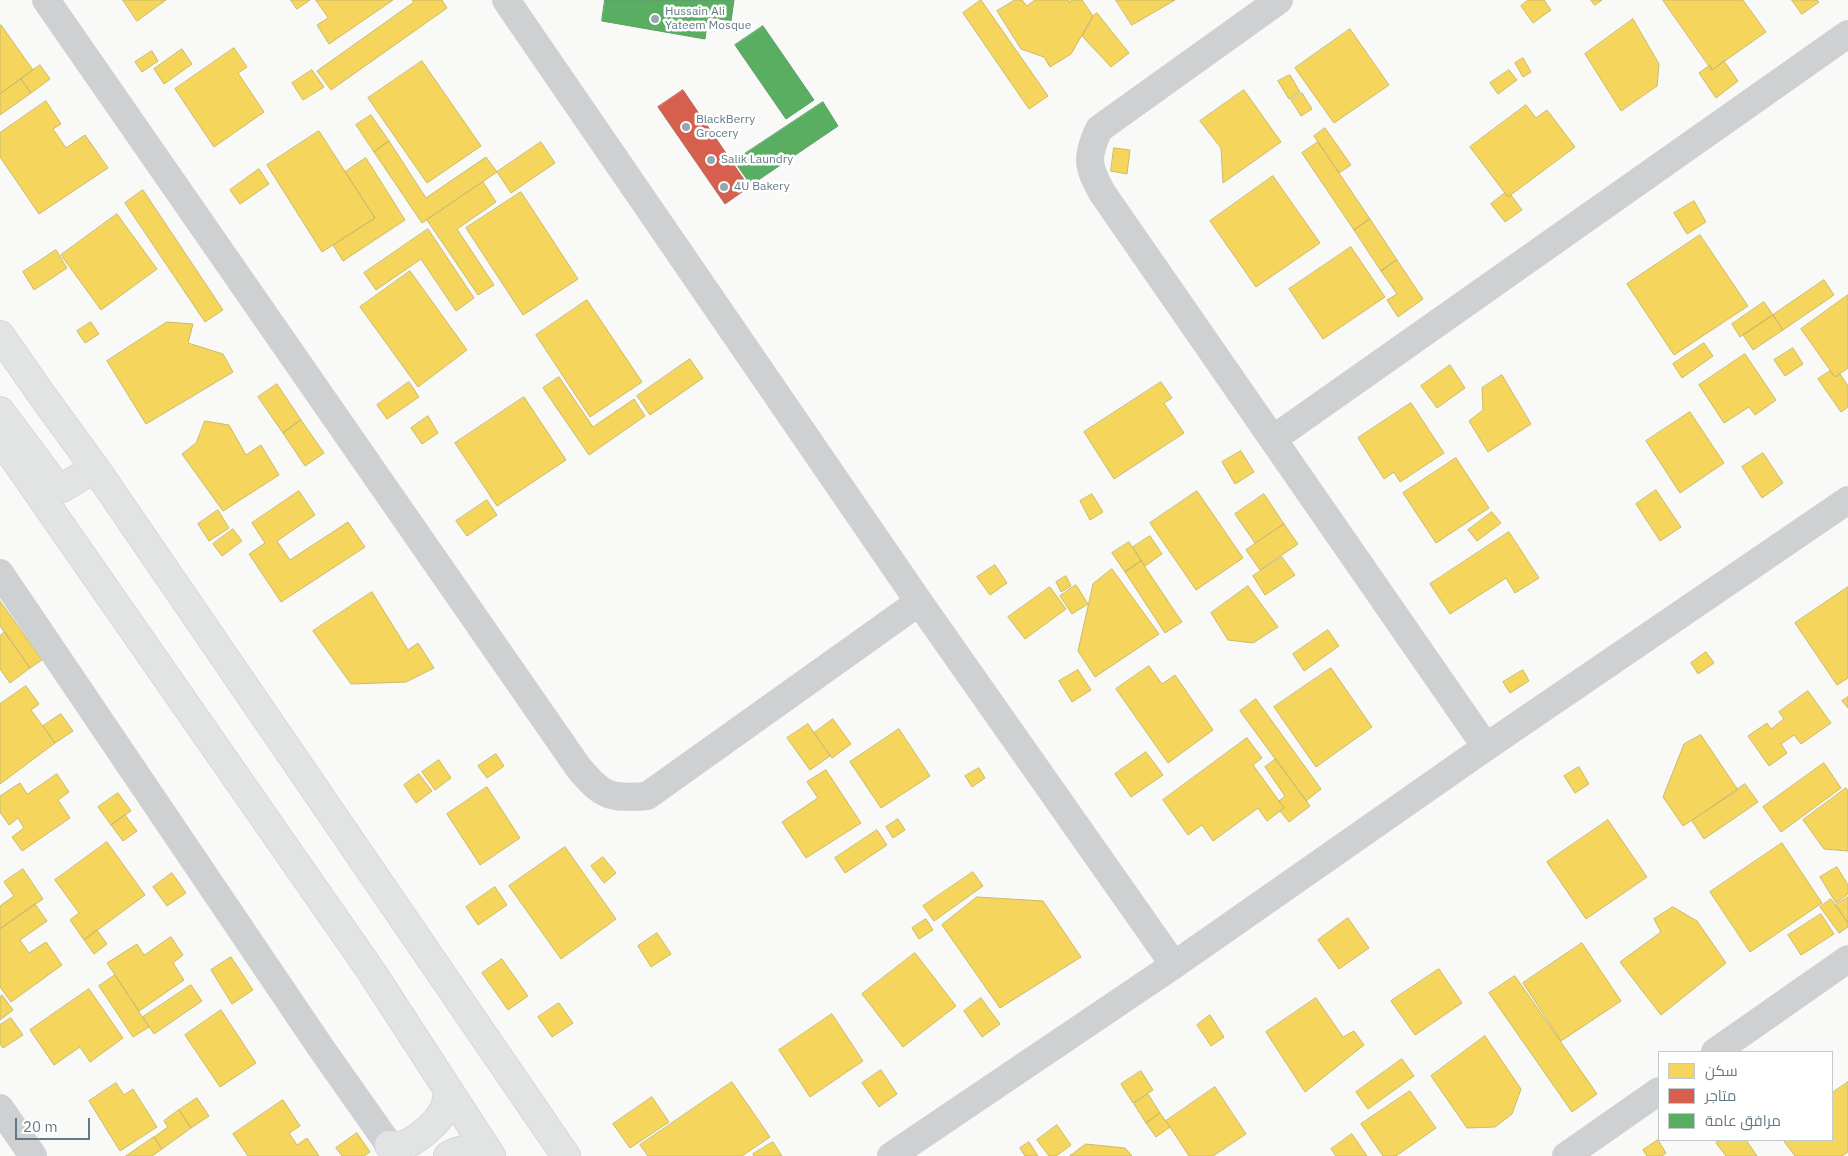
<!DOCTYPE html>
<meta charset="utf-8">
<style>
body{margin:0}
#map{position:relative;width:1848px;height:1156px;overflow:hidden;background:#f9f9f8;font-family:"IBM Plex Sans",Cairo,sans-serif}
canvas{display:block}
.legend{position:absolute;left:1658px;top:1051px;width:175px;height:90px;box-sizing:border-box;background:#fff;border:1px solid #c0cace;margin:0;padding:6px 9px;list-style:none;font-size:15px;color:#627a84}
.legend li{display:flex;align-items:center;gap:10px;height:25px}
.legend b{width:25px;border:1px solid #c0cace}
.scale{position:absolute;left:15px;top:1118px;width:75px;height:22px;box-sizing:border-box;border:2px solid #627a84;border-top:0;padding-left:6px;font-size:15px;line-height:18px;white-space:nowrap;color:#627a84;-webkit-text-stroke:4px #fff;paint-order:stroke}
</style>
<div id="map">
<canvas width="1848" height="1156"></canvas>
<ul class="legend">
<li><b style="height:14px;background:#f6d55c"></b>سكن</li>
<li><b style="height:14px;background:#d6604d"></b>متاجر</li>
<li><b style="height:14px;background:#5aae61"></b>مرافق عامة</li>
</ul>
<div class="scale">20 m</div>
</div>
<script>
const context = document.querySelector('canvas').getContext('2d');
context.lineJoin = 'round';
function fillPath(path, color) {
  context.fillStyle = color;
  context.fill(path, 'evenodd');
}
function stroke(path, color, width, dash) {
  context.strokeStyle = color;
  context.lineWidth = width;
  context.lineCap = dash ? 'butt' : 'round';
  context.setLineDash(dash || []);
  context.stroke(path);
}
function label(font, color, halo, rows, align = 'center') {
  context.font = font + ' "IBM Plex Sans",sans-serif';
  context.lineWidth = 5;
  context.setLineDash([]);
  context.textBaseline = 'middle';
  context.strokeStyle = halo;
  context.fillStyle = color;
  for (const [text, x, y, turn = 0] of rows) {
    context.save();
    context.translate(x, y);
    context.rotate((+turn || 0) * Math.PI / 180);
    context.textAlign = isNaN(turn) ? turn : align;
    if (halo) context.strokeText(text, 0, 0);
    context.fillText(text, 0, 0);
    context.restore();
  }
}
const homes = new Path2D(`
 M123,0H166L137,21Z
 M291,0H310L297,9Z
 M316,0H393L329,44L317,25L328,18Z
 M412,0H442L447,8L331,90L317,71L414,2Z
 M981,0L1048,96L1029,109L963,13Z
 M1015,0H1022L1027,6L1035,0H1068L1069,2L1072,0H1082L1093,16L1071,54L1050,67L1044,57L1021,49L997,11Z
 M1116,0H1175L1132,25Z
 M1528,0H1544L1551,10L1533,23L1521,6Z
 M1591,0H1602L1595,5Z
 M1663,0H1743L1766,32L1712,70Z
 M1792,0H1817L1819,2L1802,14Z
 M1097,13L1129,53L1111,67L1082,36L1093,16Z
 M1633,19L1659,64L1657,86L1621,111L1585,54Z
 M1,25L33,70L0,94V26Z
 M1350,29L1389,85L1334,123L1295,68Z
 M234,48L247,67L238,73L264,112L214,147L175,89Z
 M182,49L192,64L164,84L154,69Z
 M152,51L158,61L142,72L135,62Z
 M1523,58L1531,72L1523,77L1515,63Z
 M422,61L481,146L427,183L368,98Z
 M1724,61L1738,81L1716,98L1699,73L1710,65L1712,70Z
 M40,65L50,79L31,93L21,79Z
 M312,70L324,87L303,100L292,83Z
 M1509,70L1517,80L1498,94L1490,83Z
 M1290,75L1300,92L1289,99L1278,81Z
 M21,79L31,93L0,115V94Z
 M1244,90L1281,142L1223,183L1221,148L1200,121Z
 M1302,93L1312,109L1301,116L1291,100Z
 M46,101L61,124L53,129L66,148L85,135L108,168L39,214L0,157V133Z
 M1526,105L1536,118L1547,110L1575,147L1508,197L1470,147Z
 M371,115L389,141L374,152L356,125Z
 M1325,128L1351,165L1339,173L1314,136Z
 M319,131L375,218L322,252L267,165Z
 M389,141L426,198L486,157L497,172L422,223L374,152Z
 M541,142L555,163L511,193L497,172Z
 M1318,142L1370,219L1354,230L1302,153Z
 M1114,148L1130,150L1127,174L1111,171Z
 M366,158L405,220L343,261L333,245L375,218L345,172Z
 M259,169L269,184L240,204L230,190Z
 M1273,176L1320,243L1256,287L1210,221Z
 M483,182L496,202L457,229L494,285L478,295L427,220Z
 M143,190L223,310L205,322L125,203Z
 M521,192L578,279L523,315L466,228Z
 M1505,193L1508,197L1511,195L1522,210L1505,222L1491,204Z
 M1694,201L1706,222L1687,234L1674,213Z
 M117,214L157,269L101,310L61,255Z
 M1370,219L1397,260L1381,271L1354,230Z
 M428,229L474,298L456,311L421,259L376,290L364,273Z
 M1700,235L1748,306L1674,355L1627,284Z
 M1351,247L1385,297L1323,339L1289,289Z
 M56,250L67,268L34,290L23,272Z
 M1397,260L1423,299L1398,317L1387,300L1397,294L1381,271Z
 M410,271L467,350L418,387L360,307Z
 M1824,280L1834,295L1783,330L1773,315Z
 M1848,295V368L1835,377L1801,329Z
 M587,300L642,382L590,417L536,335Z
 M1764,302L1773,315L1740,337L1732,324Z
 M1773,315L1783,330L1753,350L1743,335Z
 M91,322L99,334L85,343L77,331Z
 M167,322L193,324L188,343L223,354L233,372L146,424L107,361Z
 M1704,343L1713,356L1682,378L1673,364Z
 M1793,348L1803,364L1785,376L1774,360Z
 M1745,354L1776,400L1755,415L1749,407L1724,423L1699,385Z
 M690,359L703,378L650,415L637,396Z
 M1450,365L1465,388L1437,408L1421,386Z
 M1830,371L1835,377L1840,374L1848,386V407L1841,412L1818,379Z
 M1502,375L1531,424L1488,452L1469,421L1483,410L1482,388Z
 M559,377L593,427L634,399L645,416L589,455L543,388Z
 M409,382L419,397L387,419L377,405Z
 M1161,382L1172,398L1164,403L1184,433L1114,479L1084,432Z
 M277,384L301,420L283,433L258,397Z
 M524,397L566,460L497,506L455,443Z
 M1411,403L1444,453L1400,482L1394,472L1384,479L1358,438Z
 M1690,412L1724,463L1680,493L1646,441Z
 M428,416L438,433L422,444L411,428Z
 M301,420L324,453L305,466L283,433Z
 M205,421L229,425L246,455L261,445L279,475L223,511L182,454L196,443Z
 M1241,451L1254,472L1235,484L1222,462Z
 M1763,453L1783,483L1762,498L1742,467Z
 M1456,458L1489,508L1436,543L1403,493Z
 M1656,490L1681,527L1660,541L1636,504Z
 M299,491L315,515L277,541L290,560L348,522L365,547L281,602L249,554L265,543L252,523Z
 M1197,491L1243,558L1196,590L1150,523Z
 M1092,494L1103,512L1090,520L1080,501Z
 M1264,494L1284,524L1255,543L1235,514Z
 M487,500L497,515L467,536L456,521Z
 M218,510L229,528L209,541L198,524Z
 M1492,512L1501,523L1477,541L1468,530Z
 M1284,524L1298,544L1260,570L1246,550Z
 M233,529L242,541L222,556L213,544Z
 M1509,532L1539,578L1515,593L1506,578L1450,614L1430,584Z
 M1150,536L1162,554L1145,566L1133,547Z
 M1129,542L1141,561L1125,572L1112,553Z
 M1282,557L1295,575L1265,595L1253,576Z
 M1141,561L1182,622L1165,633L1125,572Z
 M995,565L1007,583L990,595L977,577Z
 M1112,569L1159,634L1095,677L1078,651L1093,584Z
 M1066,576L1071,586L1061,592L1056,582Z
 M1076,585L1088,604L1072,614L1060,596Z
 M1248,586L1278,627L1253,643L1228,640L1211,613Z
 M1050,587L1066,609L1025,639L1008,617Z
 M1848,587V678L1837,685L1795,623Z
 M372,592L408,650L418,643L434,668L406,682L351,684L313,631Z
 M0,601L42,660L30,668L0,626Z
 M1328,630L1339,646L1304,671L1293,654Z
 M5,632L30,668L10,683L0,669V636Z
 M1706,652L1714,663L1698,674L1691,663Z
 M1149,666L1162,684L1175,675L1213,730L1168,763L1116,689Z
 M1331,668L1372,727L1316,767L1274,707Z
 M1078,670L1091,690L1072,702L1059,681Z
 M1523,670L1529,681L1510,693L1503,682Z
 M26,686L39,704L31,710L55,743L0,784V704Z
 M1808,691L1831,723L1801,744L1794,735L1781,744L1787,753L1769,766L1748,736L1767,723L1771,729L1784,719L1779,712Z
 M1848,697V708L1842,701Z
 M1256,699L1321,789L1306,801L1240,711Z
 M61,714L73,731L55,743L43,726Z
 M833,719L851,744L832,758L814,733Z
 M808,724L830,756L810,770L787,738Z
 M899,729L930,776L881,808L850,762Z
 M1701,735L1738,790L1683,826L1663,797L1684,744Z
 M1247,738L1262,758L1253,765L1284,808L1267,821L1258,808L1213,841L1202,825L1188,835L1163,800Z
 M1146,752L1163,775L1131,797L1115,774Z
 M496,754L504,766L487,778L478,766Z
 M1276,759L1310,806L1289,822L1280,811L1284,808L1279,801L1285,796L1265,767Z
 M439,760L451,778L435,790L422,772Z
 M1824,763L1841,788L1781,832L1763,807Z
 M1579,767L1589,784L1575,793L1564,776Z
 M979,768L985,778L972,787L965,776Z
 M826,770L861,823L806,858L782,822L818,798L807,782Z
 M57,774L69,792L58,800L70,818L22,851L12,837L24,828L18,818L9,825L0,812V796L20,783L27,794Z
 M419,774L432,791L416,803L404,785Z
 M1745,784L1758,802L1704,839L1692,821Z
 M487,787L520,838L480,865L447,814Z
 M1846,788L1848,791V851L1824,849L1803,820Z
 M118,793L131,811L111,825L98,807Z
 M125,815L137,831L123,841L111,825Z
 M898,819L905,830L893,838L886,827Z
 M1608,820L1647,877L1586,919L1547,862Z
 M877,830L887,845L845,873L835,858Z
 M107,842L145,895L84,940L70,920L79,913L55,880Z
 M1782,843L1822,903L1750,952L1710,892Z
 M565,847L616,919L561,959L509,886Z
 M603,857L616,873L604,883L591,866Z
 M1837,867L1848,885V894L1836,903L1820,877Z
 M23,869L43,899L0,929V906L14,896L4,882Z
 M973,872L983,886L934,921L923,906Z
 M172,873L186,893L167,906L153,887Z
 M495,887L507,905L478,925L466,907Z
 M977,897L1043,901L1081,957L1000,1008L942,925Z
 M1848,897V923L1836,905Z
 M1831,899L1848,923V927L1839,933L1820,907Z
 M35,904L47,921L20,940L29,953L46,942L62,965L11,1002L0,987V929Z
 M1673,907L1697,921L1726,963L1661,1015L1620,962L1661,932L1654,919Z
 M1821,914L1834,934L1801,955L1788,935Z
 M1348,918L1369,948L1339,969L1318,940Z
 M926,919L933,930L919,939L912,928Z
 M97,930L107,944L94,954L84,940Z
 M657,933L671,954L651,967L638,946Z
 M171,937L183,955L173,963L184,980L139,1011L107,963L137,944L144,955Z
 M1582,943L1621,1001L1561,1041L1523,983Z
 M915,953L956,1006L903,1047L862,994Z
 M231,957L253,990L232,1004L211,970Z
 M502,959L528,996L508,1010L482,973Z
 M1439,969L1462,1003L1415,1035L1391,1001Z
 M115,975L149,1027L133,1037L99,986Z
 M1515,976L1597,1094L1572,1112L1489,993Z
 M191,985L202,1001L154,1034L143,1017Z
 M89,989L123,1038L90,1062L80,1047L54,1065L30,1030Z
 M2,995L13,1010L0,1020V997Z
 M981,998L1000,1024L982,1037L964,1011Z
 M1316,998L1343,1037L1354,1031L1364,1045L1305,1092L1266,1032Z
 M559,1003L573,1023L552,1037L538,1017Z
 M221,1010L256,1063L220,1087L185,1035Z
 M832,1014L863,1061L810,1097L779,1050Z
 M1210,1015L1224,1037L1211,1046L1197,1025Z
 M11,1018L23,1035L3,1048L0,1044V1025Z
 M1485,1036L1521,1089L1512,1114L1495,1127L1467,1128L1431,1076Z
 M1402,1059L1414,1076L1368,1109L1356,1092Z
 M881,1070L897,1094L879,1107L862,1083Z
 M1141,1071L1153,1090L1133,1103L1121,1084Z
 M732,1082L770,1137L742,1156H648L640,1145Z
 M1848,1082V1152L1842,1156H1795L1783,1140H1832V1093Z
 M116,1083L124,1095L133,1089L157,1127L120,1151L89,1101Z
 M1215,1087L1246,1134L1213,1156H1189L1166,1121Z
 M1410,1091L1436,1128L1396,1156H1383L1361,1124Z
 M1148,1094L1160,1113L1146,1123L1134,1104Z
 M652,1097L669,1122L630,1148L613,1124Z
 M197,1098L209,1116L191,1128L179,1110Z
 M283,1100L300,1126L289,1133L297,1145L307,1138L319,1156H248L233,1134Z
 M179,1110L191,1128L162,1149L154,1137L168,1127L164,1121Z
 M1160,1113L1170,1127L1156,1137L1146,1123Z
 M1057,1125L1071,1145L1056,1156H1049L1037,1140Z
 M357,1133L370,1152L364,1156H342L336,1148Z
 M1352,1134L1367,1156H1336L1331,1149Z
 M154,1137L162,1149L152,1156H126Z
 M1658,1140L1666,1153L1662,1156H1647L1643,1150Z
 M1720,1140H1746L1757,1156H1726L1716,1143Z
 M773,1142L782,1156H754L753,1154Z
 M1029,1142L1038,1156H1025L1020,1148Z
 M1086,1144L1125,1148L1132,1156H1070Z`);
const shops = new Path2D(`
 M683,90L749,187L725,204L658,107Z`);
const public = new Path2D(`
 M605,0H734L731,21L708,17L705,39L602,21Z
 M763,26L814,100L786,119L735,45Z
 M823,102L838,126L751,185L734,161Z`);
const minor = new Path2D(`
 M46,0L578,767C602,796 609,799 647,796L919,602
 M506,0L919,602L1174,965
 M1279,0L1099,129C1086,158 1087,166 1103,194L1486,747
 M1273,439L1848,34
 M0,573L321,1048L397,1156
 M1715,1052L1848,959
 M0,1108L33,1156
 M891,1156L1174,965L1486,747L1848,500
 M1566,1156L1659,1091`);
const major = new Path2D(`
 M0,335L44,398L95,468L566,1156
 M0,411L56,486L62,488L95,468
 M0,438L371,971L491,1156
 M389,1145C392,1145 397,1146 400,1146C415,1143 439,1122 444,1109C447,1103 447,1096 448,1090
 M448,1156C461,1148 475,1148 489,1152`);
const markers = [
 [655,19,5,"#97a6ad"],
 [686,127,5,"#97a6ad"],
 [711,160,5,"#97a6ad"],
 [724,187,5,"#97a6ad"]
];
const poiNames = [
 ["Hussain Ali",665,12],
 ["Yateem Mosque",665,26],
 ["BlackBerry",696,120],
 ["Grocery",696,134],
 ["Salik Laundry",721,160],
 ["4U Bakery",734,187]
];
fillPath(homes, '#f6d55c');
stroke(homes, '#caba68', 1);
fillPath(shops, '#d6604d');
stroke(shops, '#b3685e', 1);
fillPath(public, '#5aae61');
stroke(public, '#5c9e6c', 1);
stroke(major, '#d5d7d7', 30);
stroke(minor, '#ced0d1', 28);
stroke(major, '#e2e3e3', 28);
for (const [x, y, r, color] of markers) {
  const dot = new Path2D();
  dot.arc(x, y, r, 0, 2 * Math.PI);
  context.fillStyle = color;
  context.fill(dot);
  stroke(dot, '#fff', 2);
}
label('12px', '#627a84', '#fff', poiNames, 'left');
</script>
